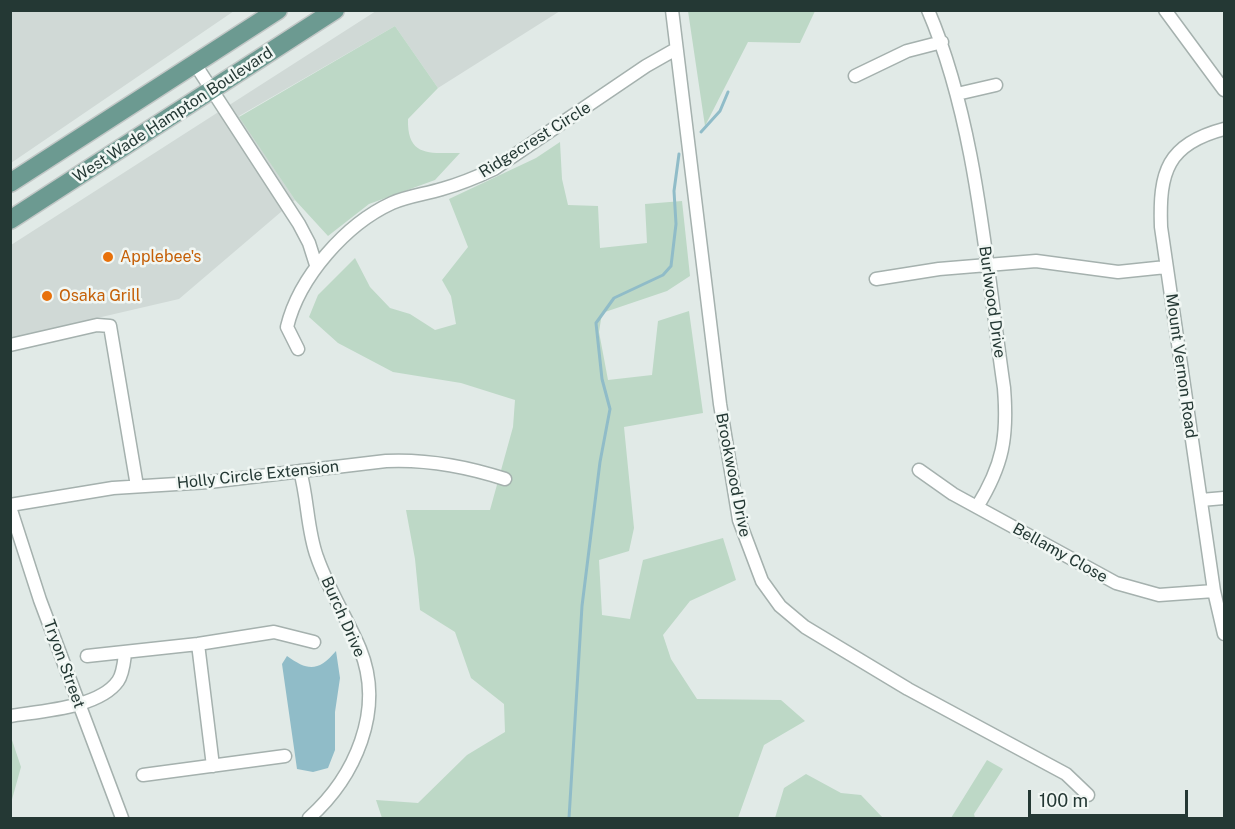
<!DOCTYPE html>
<style>
body{margin:0}
#map{position:relative;width:1235px;height:829px;overflow:hidden;background:#e1eae7;font-family:"Public Sans",sans-serif}
canvas{display:block}
.frame{position:absolute;inset:0;border:12px solid #243834;pointer-events:none}
.scale{position:absolute;left:1028px;top:790px;width:160px;height:27px;box-sizing:border-box;border:3px solid #243834;border-top:0;padding-left:8px;font-size:18px;line-height:21px;white-space:nowrap;color:#243834;-webkit-text-stroke:4px #f1f7f4;paint-order:stroke}
</style>
<div id="map">
<canvas width="1235" height="829"></canvas>
<div class="frame"></div>
<div class="scale">100 m</div>
</div>
<script>
const context = document.querySelector('canvas').getContext('2d');
context.lineJoin = 'round';
function fillPath(path, color) {
  context.fillStyle = color;
  context.fill(path, 'evenodd');
}
function stroke(path, color, width, dash) {
  context.strokeStyle = color;
  context.lineWidth = width;
  context.lineCap = dash ? 'butt' : 'round';
  context.setLineDash(dash || []);
  context.stroke(path);
}
function label(font, color, halo, rows, align = 'center') {
  context.font = font + ' "Public Sans",sans-serif';
  context.lineWidth = 5;
  context.setLineDash([]);
  context.textBaseline = 'middle';
  context.strokeStyle = halo;
  context.fillStyle = color;
  for (const [text, x, y, turn = 0] of rows) {
    context.save();
    context.translate(x, y);
    context.rotate((+turn || 0) * Math.PI / 180);
    context.textAlign = isNaN(turn) ? turn : align;
    if (halo) context.strokeText(text, 0, 0);
    context.fillText(text, 0, 0);
    context.restore();
  }
}
const built = new Path2D(`
 M11,10H234V11L11,163Z
 M376,11H560L438,88L395,26L239,116L295,200L179,299L11,338V245Z`);
const green = new Path2D(`
 M688,11V10L815,11L800,43L748,42L705,126Z
 M395,26L438,88L408,119C407,157 429,153 460,153L435,180L369,204L328,236L295,200L239,117Z
 M560,142L562,179L568,205L598,206L600,248L647,243L645,204L682,201L690,276L667,291L602,313L599,332L608,380L652,375L658,321L689,311L703,413L624,427L634,528L629,551L599,560L602,615L630,619L643,560L723,538L736,580L690,601L663,635L671,659L697,699L781,700L805,721L764,745L738,818H382L376,800L418,803L467,755L505,732L504,704L471,678L455,632L420,610L415,559L406,510H490L513,427L515,400L461,383L393,372L338,343L309,317L318,295L355,258L370,287L390,308L410,314L435,330L456,324L451,296L442,280L468,247L449,199L536,158Z
 M11,737L21,767L11,803Z
 M987,760L1003,769L974,814L975,818H951Z
 M806,774L841,793L861,795L883,818H775L784,788Z`);
const water = new Path2D(`
 M336,651L340,678L335,712V750L328,768L313,772L297,769L282,664L287,656C308,671 318,672 336,651Z`);
const stream = new Path2D(`
 M701,132L720,111L728,92
 M569,818L582,606L600,462L610,409L602,379L596,323L614,298L663,275L671,266L676,224L674,191L679,154`);
const street = new Path2D(`
 M672,10L720,404L739,520L762,581L780,606L805,627L908,689L1066,774L1088,795
 M928,10C977,124 986,266 1004,388C1008,437 1003,465 977,507
 M1165,10L1224,90
 M195,64L299,224L309,243L316,265
 M855,76L907,51L942,42
 M957,94L996,85
 M1224,129C1167,144 1159,172 1161,227L1214,591L1224,634
 M876,279L939,269L1036,261L1118,272L1166,267
 M10,345L97,325L110,326L137,486
 M298,349L287,327C299,277 346,224 392,203C408,196 426,194 442,189C460,184 477,177 494,169L646,66L676,49
 M919,470L953,494L1116,583L1159,595L1214,591
 M300,471C308,499 307,530 317,557C328,589 347,618 360,649C385,710 355,777 309,818
 M1201,500L1224,498
 M10,505L113,488L209,482L386,461C428,459 465,466 505,479
 M10,507L40,600L122,818
 M198,644L213,766
 M87,656L198,644L274,632L314,642
 M10,716C41,711 99,708 118,681C123,674 124,662 125,654
 M143,775L285,756`);
const primary = new Path2D(`
 M10,183L278,10
 M10,220L335,10`);
const markers = [
 [108,257,6,"#e8710a"],
 [47,296,6,"#e8710a"]
];
const streetNames = [
 ["West Wade Hampton Boulevard",173,115,-33],
 ["Ridgecrest Circle",535,140,-32],
 ["Burlwood Drive",992,302,82],
 ["Mount Vernon Road",1181,366,82],
 ["Holly Circle Extension",258,475,-6],
 ["Brookwood Drive",733,475,79],
 ["Bellamy Close",1060,553,29],
 ["Burch Drive",343,617,66],
 ["Tryon Street",64,664,70]
];
const foodNames = [
 ["Applebee's",120,257],
 ["Osaka Grill",59,296]
];
fillPath(built, '#d0d9d6');
fillPath(green, '#bdd8c6');
fillPath(water, '#90bcc8');
stroke(stream, '#90bcc8', 3);
stroke(street, '#a5b1ae', 15);
stroke(primary, '#c2c7c6', 21);
stroke(street, '#fff', 12);
stroke(primary, '#6c9a91', 18);
for (const [x, y, r, color] of markers) {
  const dot = new Path2D();
  dot.arc(x, y, r, 0, 2 * Math.PI);
  context.fillStyle = color;
  context.fill(dot);
  stroke(dot, '#f1f7f4', 2);
}
label('16px', '#243834', '#f1f7f4', streetNames);
label('16px', '#c56008', '#f1f7f4', foodNames, 'left');
</script>
